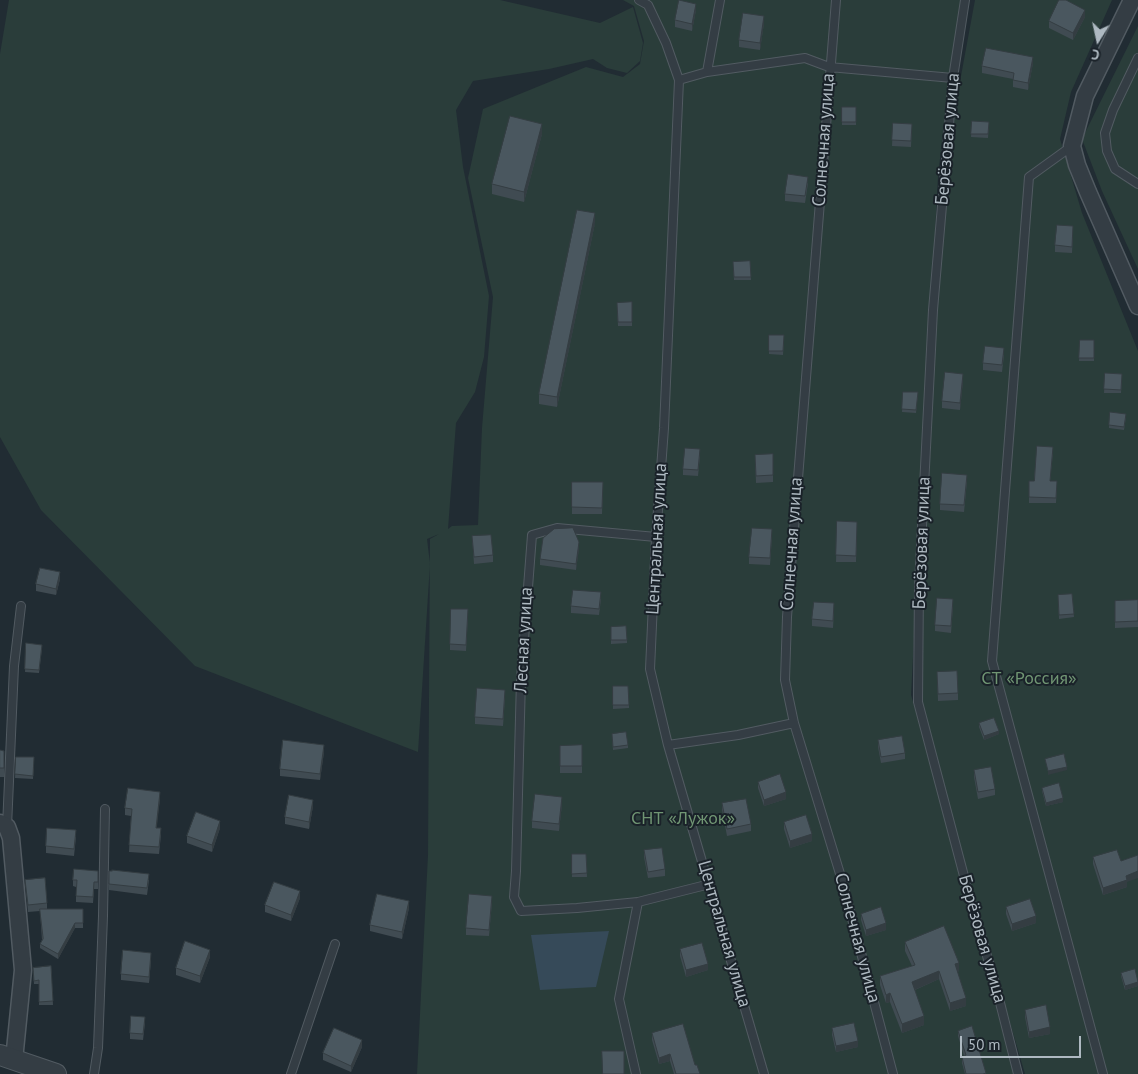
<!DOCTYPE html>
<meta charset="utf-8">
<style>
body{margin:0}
#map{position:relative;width:1138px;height:1074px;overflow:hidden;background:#212c33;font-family:"PT Sans",sans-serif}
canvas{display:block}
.north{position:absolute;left:1073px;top:15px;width:50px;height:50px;-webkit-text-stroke:4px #1a2229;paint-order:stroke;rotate:190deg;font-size:14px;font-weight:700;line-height:20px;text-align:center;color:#aeb9c1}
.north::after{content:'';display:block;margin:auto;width:18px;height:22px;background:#aeb9c1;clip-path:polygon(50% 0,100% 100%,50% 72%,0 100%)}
.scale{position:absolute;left:960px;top:1036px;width:121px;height:22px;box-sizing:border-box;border:2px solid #aeb9c1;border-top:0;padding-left:6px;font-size:15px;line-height:18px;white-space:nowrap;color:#aeb9c1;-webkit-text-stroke:4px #1a2229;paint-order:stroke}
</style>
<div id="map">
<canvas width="1138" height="1074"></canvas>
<div class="north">С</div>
<div class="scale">50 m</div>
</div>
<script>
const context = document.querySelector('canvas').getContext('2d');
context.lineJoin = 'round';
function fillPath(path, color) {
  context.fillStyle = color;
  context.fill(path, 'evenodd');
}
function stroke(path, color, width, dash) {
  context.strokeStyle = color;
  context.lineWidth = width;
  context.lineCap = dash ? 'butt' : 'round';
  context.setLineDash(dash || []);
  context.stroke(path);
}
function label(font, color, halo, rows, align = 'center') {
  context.font = font + ' "PT Sans",sans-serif';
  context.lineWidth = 4;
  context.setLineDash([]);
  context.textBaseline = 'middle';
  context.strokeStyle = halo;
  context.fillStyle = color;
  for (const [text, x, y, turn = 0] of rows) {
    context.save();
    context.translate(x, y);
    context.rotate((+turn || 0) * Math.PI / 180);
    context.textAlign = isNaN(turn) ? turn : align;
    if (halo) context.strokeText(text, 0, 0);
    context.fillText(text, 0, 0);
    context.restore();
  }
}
const green = new Path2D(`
 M9,0H500L600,23L633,7L643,43L640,61L627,73L607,68L593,59L549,69L473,81L456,110L463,167L489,296L484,357L475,392L456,423L448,529L452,526L478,525L482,428L493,297L468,178L483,109L586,67L623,77L640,64L644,41L634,6L623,0H965L946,107L938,176L911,695L925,742L1014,1074H417L428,855L430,539L439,534L427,539L430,564L418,752L195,666L41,510L0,437V54Z
 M975,0H1112L1071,92L1060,139L1082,213L1138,351V1074H1025L976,906L919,694L941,221L952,125Z
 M1138,26V269L1102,191L1082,139Z`);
const water = new Path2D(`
 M609,931L596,987L540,990L531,935Z`);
const service = new Path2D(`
 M639,0L648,5L666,43L679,80L664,428L656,537L650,669L668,745L764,1074
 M836,0L787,617L785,680L794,723L841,877L893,1074
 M965,0L953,78L933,310L919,585L918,702L969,895L995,983L1018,1074
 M1138,58L1113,110L1105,133L1107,151L1115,169L1138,184
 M707,72L720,0
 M679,80L707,72L805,58L829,67L953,78
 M1072,146L1029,177L992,661L1103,1074
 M668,745L738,735L794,723
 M7,827L14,666L21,606
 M638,902L577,908L521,911L514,897L516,871L521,679L532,535L557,528L656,537
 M94,1074L98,1048L103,916L105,809
 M291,1074L335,944
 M636,1074L619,999L638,902L710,884`);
const minor = new Path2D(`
 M1132,0L1085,96L1072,146L1077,165L1088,192L1138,306
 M0,823L7,827L11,838L23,970L14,1060`);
const tertiary = new Path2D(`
 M0,1055L56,1074`);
const wall = new Path2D(`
 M696,10L692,31L675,27V20Z
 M1085,17L1073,40L1049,28V21Z
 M764,23L760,50L739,47V40Z
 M1033,63L1028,90L1013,87V79L982,73V66Z
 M842,107H856V125H842Z
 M972,121L989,122L988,138L971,137Z
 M893,123L912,124L911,147L892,146Z
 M542,134L524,202L492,194V184Z
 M808,183L805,203L785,201V194Z
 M595,223L557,407L539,404V394Z
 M1073,233L1072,253L1055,252V245Z
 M750,261L751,280H734L733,262Z
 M632,302V326H618L617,303Z
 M784,335L783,355L769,354V351Z
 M1080,340H1094V361H1079Z
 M1004,355L1002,372L983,370V363Z
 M1105,373L1122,374L1121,393H1104Z
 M963,381L960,410L942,408V401Z
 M903,392H918L916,413L902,412Z
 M1126,417L1124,430L1109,428V425Z
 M1053,453L1050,481H1057L1056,503H1029V481H1034Z
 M773,454V482L756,483L755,455Z
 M700,456L698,476L683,475V469Z
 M967,481L964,512L940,510V504Z
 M572,482H603L602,514H572Z
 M837,521L857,522L856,562H836Z
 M472,536L493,555V562L474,564Z
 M772,536L770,565L749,564V557Z
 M579,548L576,570L540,565V559Z
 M60,579L56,595L36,591V584Z
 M1072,594L1074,617L1059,619L1058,595Z
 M601,599L599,615L571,613V606Z
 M1138,600V627L1115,628V601Z
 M953,606L951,633L935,631V625Z
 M834,610L833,628L812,626V619Z
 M468,616L466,651L450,650V644Z
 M611,627L627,640V643L611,644Z
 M26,643L42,648L39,673L25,672Z
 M937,672L958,693V700L938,701Z
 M613,686L629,705V708L613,709Z
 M505,697L503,726L475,724V717Z
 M979,723L999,734L984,740L979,727Z
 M612,734L628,745V748L613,750Z
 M878,740L905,753V759L881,763L878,747Z
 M582,745V773H560V746Z
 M0,750L4,751V777H0Z
 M324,752L320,780L280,776V769Z
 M16,757H34L33,779L15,778Z
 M974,770L995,789V795L978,799L974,777Z
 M758,782L786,799L764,806L758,788Z
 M1042,788L1063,802L1046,806L1042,791Z
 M160,799L156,828L161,835L159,854L129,852L131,816L125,815V808Z
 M722,803L751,824V831L727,836L722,810Z
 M562,804L559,831L532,828V821Z
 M313,806L309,829L285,824V817Z
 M784,822L812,841L790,848L784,829Z
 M220,828L212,852L187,843V836Z
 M76,837L74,856L46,853V846Z
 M644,850L665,869V876L648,878L644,857Z
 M572,854H586L587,877H572Z
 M1093,857L1127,882V887L1103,895L1093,864Z
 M98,871V889H94L93,903L76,902V887L73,886V880Z
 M109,871L149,880L147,895L109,890Z
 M25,880L47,903V909H83V928H75L58,959L40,948V944L42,940L40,911L28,912Z
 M300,898L291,921L265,912V905Z
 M492,902L489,936L466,935V928Z
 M1006,907L1036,923L1012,931L1006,914Z
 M409,908L402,939L370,931V925Z
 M861,914L886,930L866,936L861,920Z
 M905,942L959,971L957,972L966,1006L950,1011L939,979L915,990L924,1025L902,1033L890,1002L886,1003L880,985V976L912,966L905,951Z
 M680,949L708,970L686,977L680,956Z
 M210,957L200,983L176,975V968Z
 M151,960L149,983L121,980V974Z
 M51,966L53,1005H39V984H34L33,972Z
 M1121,973L1138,980V986L1125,990L1121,976Z
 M1025,1010L1050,1034L1029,1038L1025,1017Z
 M145,1023L143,1040L130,1039V1033Z
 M832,1028L858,1047L836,1052L832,1035Z
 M958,1031L986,1074H965L962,1063V1057L964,1056L958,1036Z
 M652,1033L695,1065L700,1074H674L670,1061L659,1064L652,1040Z
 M362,1047L351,1072L323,1060V1053Z`);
const shadedWall = new Path2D(`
 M696,4V10L692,31V24Z
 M1085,10V17L1073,40V33Z
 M764,16V23L760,50V43Z
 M1033,57V63L1028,90V83Z
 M542,124V134L524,202V192Z
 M595,213V223L557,407V397Z
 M963,374V381L960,410V403Z
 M579,542V548L576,570V564Z
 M60,572V579L56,595V589Z
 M999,731V734L984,740V736Z
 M324,745V752L320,780V774Z
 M1067,767V770L1048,775V771Z
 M160,792V799L156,835V828Z
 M786,792V799L764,806V800Z
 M562,797V804L559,831V824Z
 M1063,798V802L1046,806V803Z
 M313,800V806L309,829V822Z
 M220,821V828L212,852V845Z
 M812,834V841L790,848V841Z
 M1138,871V878L1127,882V887L1103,895V888L1126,876Z
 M300,891V898L291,921V915Z
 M409,901V908L402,939V932Z
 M1036,916V923L1012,931V924Z
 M75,923V928L58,959V954Z
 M886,923V930L866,936V930Z
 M210,950V957L200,983V976Z
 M151,953V960L149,983V977Z
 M959,963V971L955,973V964Z
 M708,964V970L686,977V970Z
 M939,971V979L912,991V982Z
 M1138,982V986L1125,990V986Z
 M890,993V1002L886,1003V995Z
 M966,998V1006L950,1011V1003Z
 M924,1016V1025L902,1033V1024Z
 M1050,1027V1034L1029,1038V1032Z
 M362,1040V1047L351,1072V1066Z
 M858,1041V1047L836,1052V1046Z
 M670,1054V1061L659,1064V1058Z`);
const building = new Path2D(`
 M679,0L696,4L692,24L675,20Z
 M1059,0H1066L1085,10L1073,33L1049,21Z
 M743,13L764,16L760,43L739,40Z
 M986,48L1033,57L1028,83L1013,80L1014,73L982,66Z
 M842,107H856V122H842Z
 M510,116L542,124L524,192L492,184Z
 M972,121L989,122L988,134H971Z
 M893,123L912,124L911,141L892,140Z
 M788,174L808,177L805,196L785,194Z
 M577,210L595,213L557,397L539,394Z
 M1057,225L1073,226L1072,247L1055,245Z
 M750,261L751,277H734L733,262Z
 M632,302V322H618L617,303Z
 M769,335H784L783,351H769Z
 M1080,340H1094V358H1079Z
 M985,346L1004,348L1002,365L983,363Z
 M945,372L963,374L960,403L942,401Z
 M1105,373L1122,374L1121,390L1104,389Z
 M903,392H918L916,410L902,409Z
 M1110,412L1126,414L1124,427L1109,425Z
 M1037,446L1053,447L1050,481H1057L1056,498L1029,497V481H1034Z
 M685,448L700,449L698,470L683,469Z
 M773,454V475L756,476L755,455Z
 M942,473L967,475L964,505L940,504Z
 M572,482H603L602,508L572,507Z
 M837,521L857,522L856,556L836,555Z
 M573,528L579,542L576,564L540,559L543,538L554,529Z
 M752,528L772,529L770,558L749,557Z
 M491,535L493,555L474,557L472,536Z
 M40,568L60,572L56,589L36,584Z
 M573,590L601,592L599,609L571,606Z
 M1072,594L1074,614L1059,615L1058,595Z
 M937,598L953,599L951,626L935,625Z
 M1138,600V621L1115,622V601Z
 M814,602L834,603L833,621L812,619Z
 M451,609H468L466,645L450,644Z
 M626,626L627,640H611V627Z
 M26,643L42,645L39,670L25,669Z
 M957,671L958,693L938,694L937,672Z
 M613,686H628L629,705H613Z
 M477,688L505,690L503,719L475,717Z
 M994,718L999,731L984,736L979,723Z
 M626,732L628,745L613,747L612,734Z
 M902,736L905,753L881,757L878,740Z
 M283,740L324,745L320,774L280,769Z
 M582,745V766H560V746Z
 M0,750L4,751V768H0Z
 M1064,754L1067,767L1048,771L1045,759Z
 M16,757H34L33,776L15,774Z
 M991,767L995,789L978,792L974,770Z
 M780,774L786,792L764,800L758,782Z
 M1059,783L1063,798L1046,803L1042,788Z
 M128,788L160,792L156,828H161L159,847L129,845L132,809L125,808Z
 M535,794L562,797L559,824L532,821Z
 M289,795L313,800L309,822L285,817Z
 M746,799L751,824L727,829L722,803Z
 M196,812L220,821L212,845L187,836Z
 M806,815L812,834L790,841L784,822Z
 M47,828L76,830L74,849L46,846Z
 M662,848L665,869L648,872L644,850Z
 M1117,850L1121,861L1138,855V871L1126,876L1127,880L1103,888L1093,857Z
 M572,854H586L587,873L572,874Z
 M74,869L98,871V882H94L93,897L76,896L77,880H73Z
 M112,870L149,874L147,888L109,884V871H112Z
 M45,878L47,903L28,905L25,880Z
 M274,882L300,891L291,915L265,905Z
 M377,894L409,901L402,932L370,925Z
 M469,894L492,896L489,930L466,928Z
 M1030,899L1036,916L1012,924L1006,907Z
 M881,907L886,923L866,930L861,914Z
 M40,909H83V923H75L58,954L40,944L43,939Z
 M944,926L959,963L955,964L966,998L950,1003L939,971L912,982L924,1016L902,1024L890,993L886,995L880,976L915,965L905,942Z
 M185,941L210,950L200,976L176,968Z
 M702,943L708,964L686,970L680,949Z
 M123,950L151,953L149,977L121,974Z
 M51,966L53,1001L39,1002V980L34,981L33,968Z
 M1135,969L1138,982L1125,986L1121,973Z
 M1046,1005L1050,1027L1029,1032L1025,1010Z
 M131,1016L145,1017L143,1034L130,1033Z
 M854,1023L858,1041L836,1046L832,1028Z
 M683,1024L695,1065H697L700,1074H676L670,1054L659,1058L652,1033Z
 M972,1026L986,1073L983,1074H966L962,1057L966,1055L958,1031Z
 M334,1028L362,1040L351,1066L323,1053Z
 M602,1051H624V1074H603Z`);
const streetNames = [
 ["Берёзовая улица",948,139,-85],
 ["Солнечная улица",824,140,-86],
 ["Центральная улица",657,539,-87],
 ["Берёзовая улица",922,543,-88],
 ["Солнечная улица",792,544,-86],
 ["Лесная улица",524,640,-87],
 ["Центральная улица",724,934,74],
 ["Солнечная улица",857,938,75],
 ["Берёзовая улица",982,939,74]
];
const parkNames = [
 ["СТ «Россия»",1029,679],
 ["СНТ «Лужок»",683,819]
];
fillPath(green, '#2a3d3a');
fillPath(water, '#364a59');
stroke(service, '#525b62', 10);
stroke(minor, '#525b62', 19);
stroke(tertiary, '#525b62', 22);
stroke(service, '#343d44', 8);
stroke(minor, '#343d44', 16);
stroke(tertiary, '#343d44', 20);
fillPath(wall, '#404b52');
fillPath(shadedWall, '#343d42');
fillPath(building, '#4a575f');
stroke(building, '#343d42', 1);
label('18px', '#aeb9c1', '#1a2229', streetNames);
label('18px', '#709573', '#1a2229', parkNames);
</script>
